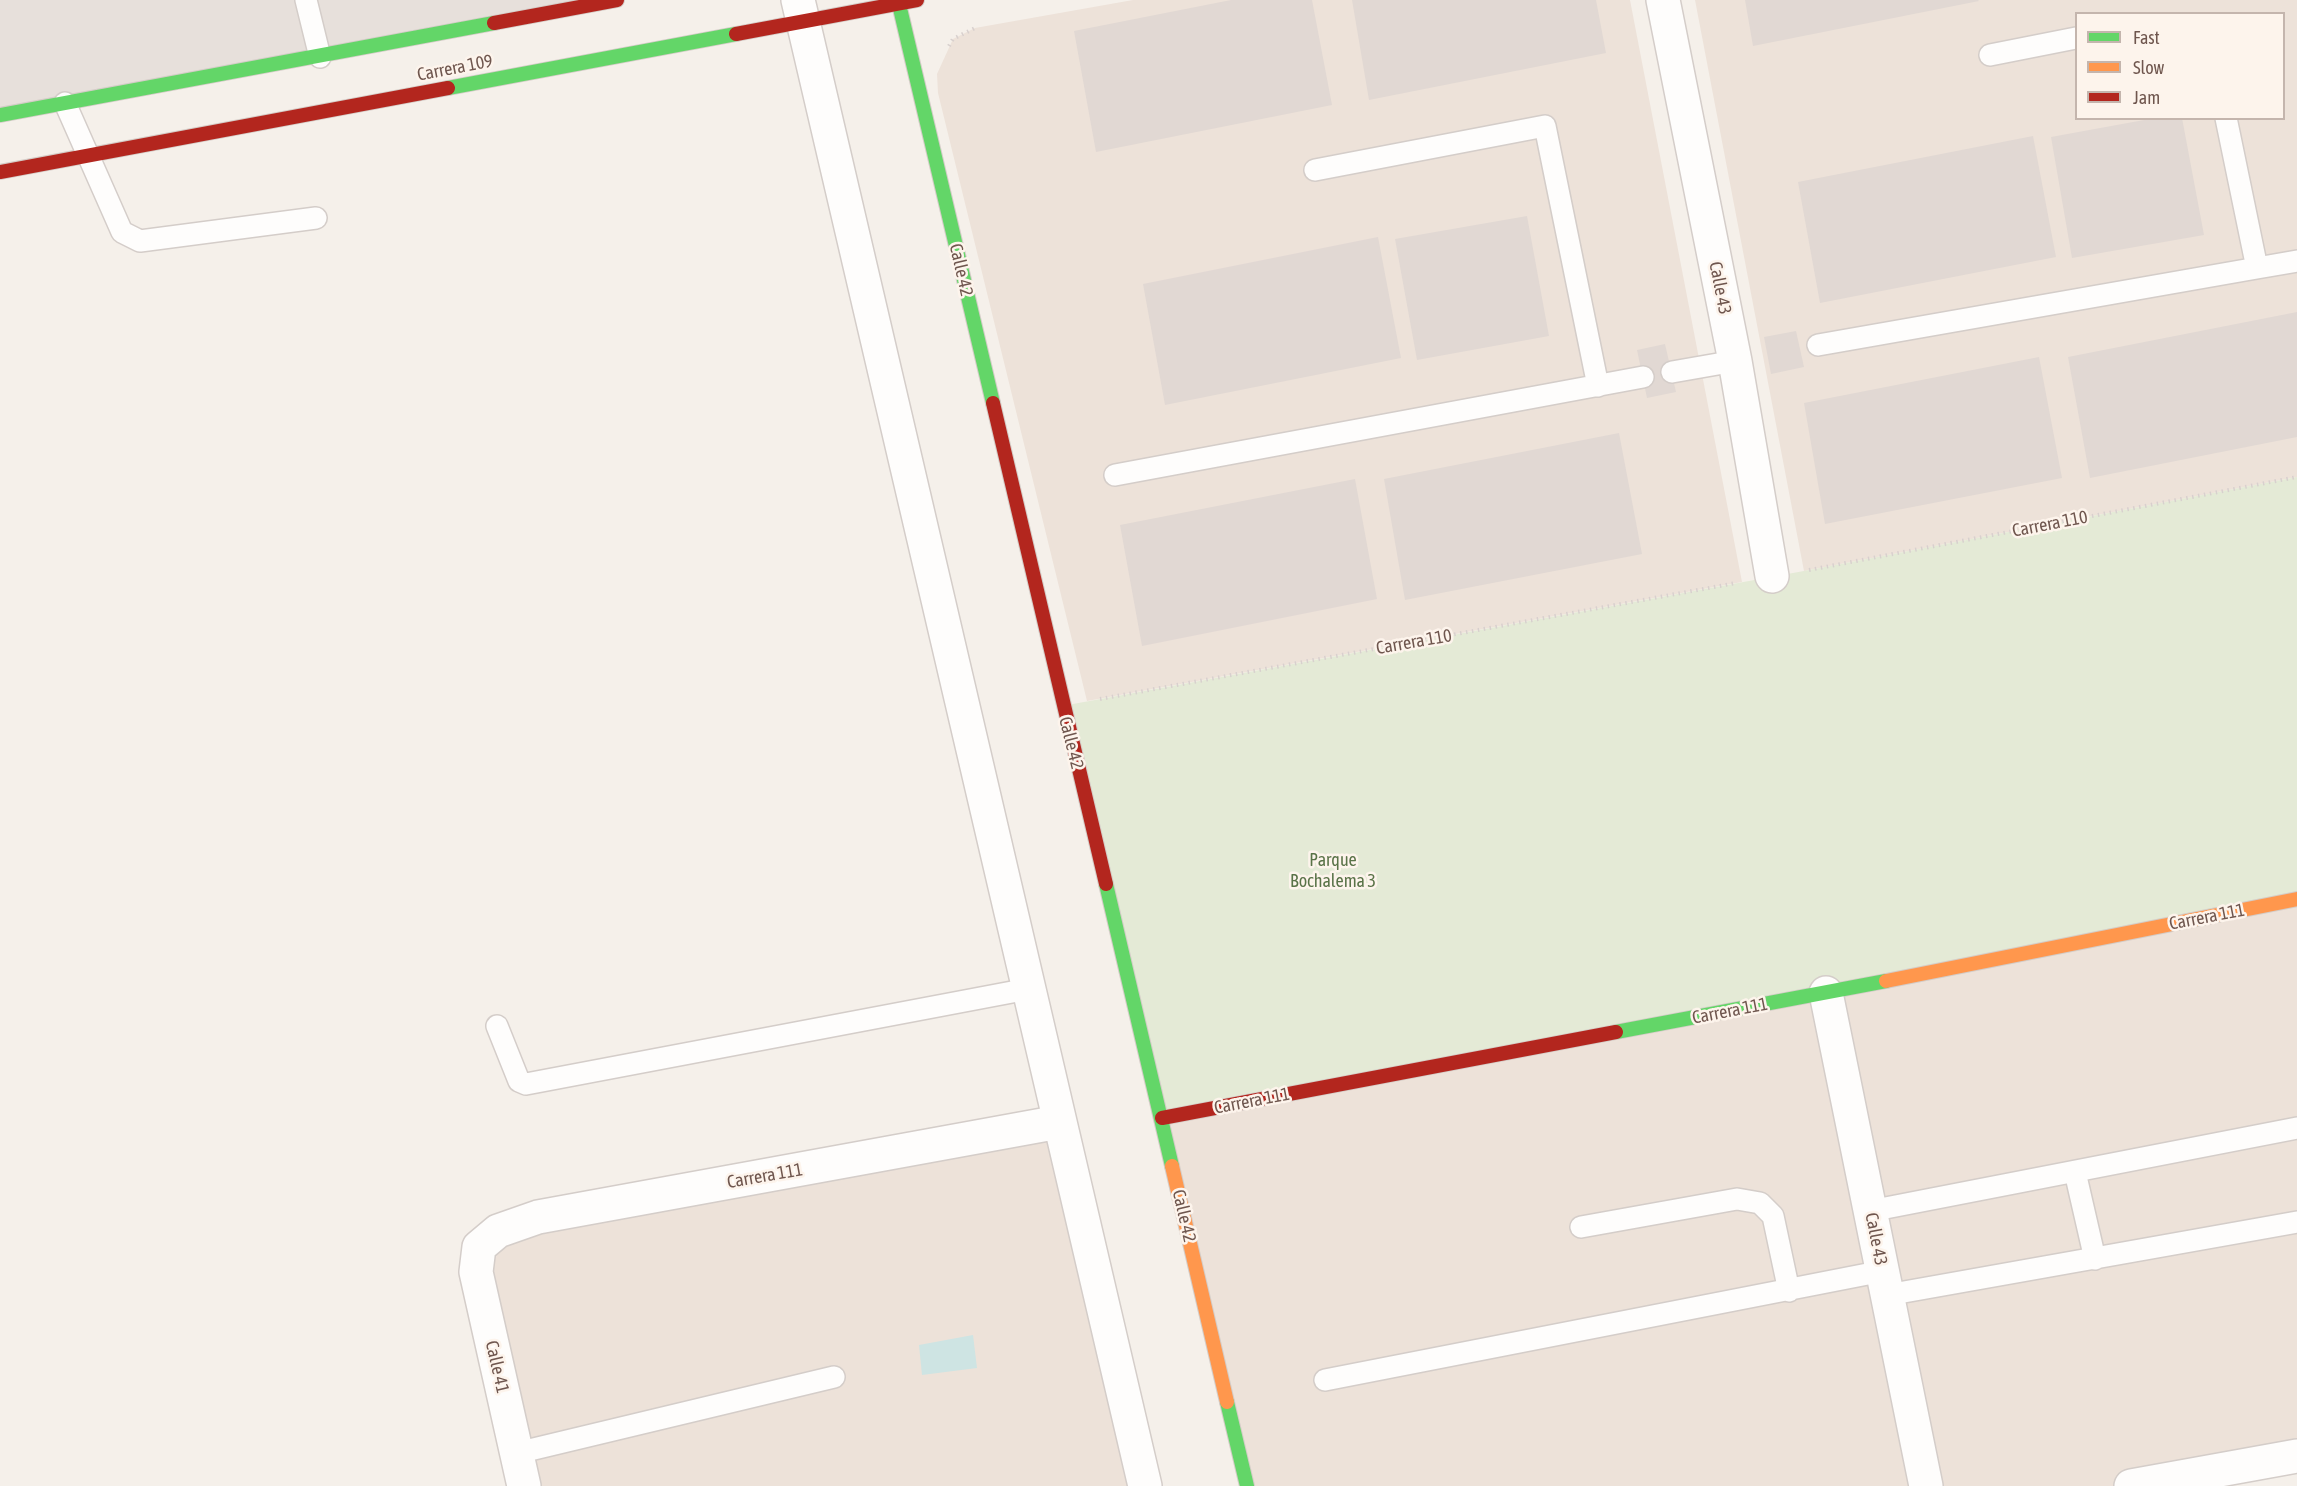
<!DOCTYPE html>
<style>
body{margin:0}
#map{position:relative;width:2297px;height:1486px;overflow:hidden;background:#f5f0ea;font-family:"Asap Condensed",sans-serif}
canvas{display:block}
.legend{position:absolute;left:2075px;top:12px;width:210px;height:108px;box-sizing:border-box;background:#fdf4ec;border:2px solid #c4b5ad;margin:0;padding:8px 10px;list-style:none;font-size:18px;color:#6f564e}
.legend li{display:flex;align-items:center;gap:12px;height:30px}
.legend b{width:30px;border:2px solid #c4b5ad}
</style>
<div id="map">
<canvas width="2297" height="1486"></canvas>
<ul class="legend">
<li><b style="height:8px;background:#63d668"></b>Fast</li>
<li><b style="height:8px;background:#ff974d"></b>Slow</li>
<li><b style="height:8px;background:#b3261e"></b>Jam</li>
</ul>
</div>
<script>
const context = document.querySelector('canvas').getContext('2d');
context.lineJoin = 'round';
function fillPath(path, color) {
  context.fillStyle = color;
  context.fill(path, 'evenodd');
}
function stroke(path, color, width, dash) {
  context.strokeStyle = color;
  context.lineWidth = width;
  context.lineCap = dash ? 'butt' : 'round';
  context.setLineDash(dash || []);
  context.stroke(path);
}
function label(font, color, halo, rows, align = 'center') {
  context.font = font + ' "Asap Condensed",sans-serif';
  context.lineWidth = 5;
  context.setLineDash([]);
  context.textBaseline = 'middle';
  context.strokeStyle = halo;
  context.fillStyle = color;
  for (const [text, x, y, turn = 0] of rows) {
    context.save();
    context.translate(x, y);
    context.rotate((+turn || 0) * Math.PI / 180);
    context.textAlign = isNaN(turn) ? turn : align;
    if (halo) context.strokeText(text, 0, 0);
    context.fillText(text, 0, 0);
    context.restore();
  }
}
const residential = new Path2D(`
 M1133,0H1630L1742,582L1087,701L938,93L937,74L953,39L975,28Z
 M1695,0H2297V477L1804,571ZM2076,14H2284V118H2076Z
 M2297,899V1456L2131,1486H1247L1162,1118Z
 M1059,1122L1145,1486H524L479,1247L498,1231Z`);
const industrial = new Path2D(`
 M0,0H617L0,115Z`);
const green = new Path2D(`
 M2297,477V899L1162,1118L1062,706L1804,571Z`);
const water = new Path2D(`
 M973,1335L977,1368L922,1375L919,1345Z`);
const building = new Path2D(`
 M1231,0H1312L1332,105L1096,152L1074,31Z
 M1352,0H1596L1606,53L1369,100Z
 M1745,0H1978L1979,1L1753,46Z
 M2155,118H2182L2204,235L2072,258L2051,137Z
 M2033,136L2056,257L1820,303L1798,182Z
 M1527,216L1549,336L1417,360L1395,239Z
 M1378,237L1401,358L1165,405L1143,284Z
 M2297,312V437L2090,478L2068,357Z
 M1796,331L1804,367L1771,374L1764,337Z
 M1665,344L1676,392L1647,398L1637,350Z
 M2039,357L2062,478L1825,524L1804,403Z
 M1619,433L1642,554L1405,600L1384,479Z
 M1355,479L1377,599L1142,646L1120,525Z`);
const path = new Path2D(`
 M949,46L953,39L975,28
 M1809,570L2297,477
 M1100,699L1736,583`);
const lane = new Path2D(`
 M306,0L320,57
 M1990,55L2076,38
 M65,103L122,232L140,241L316,218
 M1315,170L1545,126L1598,386
 M2257,268L2297,261
 M1818,345L2257,268L2226,118
 M1672,372L1735,361
 M1115,475L1643,377
 M497,1026L519,1081L526,1084L1028,989
 M2075,1172L2095,1259
 M1870,1211L2297,1128
 M1581,1227L1737,1199L1760,1203L1773,1216L1789,1291
 M1887,1295L2297,1222
 M1325,1380L1883,1271
 M517,1453L834,1377`);
const street = new Path2D(`
 M798,0L1145,1486
 M1663,0L1735,361L1772,576
 M1826,993L1926,1486
 M524,1486L476,1272L479,1247L498,1231L538,1217L1059,1122
 M2131,1486L2297,1456`);
const fast = new Path2D(`
 M898,0L993,403
 M448,88L736,34
 M0,115L494,23
 M1106,884L1172,1166
 M1616,1032L1886,981
 M1227,1402L1247,1486`);
const slow = new Path2D(`
 M1886,981L2297,899
 M1172,1166L1227,1402`);
const jam = new Path2D(`
 M494,23L617,0
 M736,34L917,0
 M0,172L448,88
 M993,403L1106,884
 M1162,1118L1616,1032`);
const streetNames = [
 ["Carrera 109",455,68,-11],
 ["Calle 42",961,270,77],
 ["Calle 43",1720,288,79],
 ["Carrera 110",2050,524,-11],
 ["Carrera 110",1414,642,-10],
 ["Calle 42",1071,743,76],
 ["Carrera 111",2207,917,-11],
 ["Carrera 111",1730,1011,-11],
 ["Carrera 111",1252,1101,-11],
 ["Carrera 111",765,1176,-10],
 ["Calle 42",1184,1216,77],
 ["Calle 43",1876,1239,79],
 ["Calle 41",497,1367,77]
];
const parkNames = [
 ["Parque",1333,860],
 ["Bochalema 3",1333,881]
];
fillPath(residential, '#ede2d9');
fillPath(industrial, '#e7e0db');
fillPath(green, '#e4ead6');
fillPath(water, '#cee4e3');
fillPath(building, '#e1d8d3');
stroke(lane, '#d4cdc9', 24);
stroke(street, '#d4cdc9', 36);
stroke(fast, '#d4ccc7', 16);
stroke(slow, '#d4ccc7', 16);
stroke(jam, '#d4ccc7', 16);
stroke(path, '#d8d0ce', 4, [1.5, 4.5]);
stroke(lane, '#fefdfc', 21);
stroke(street, '#fefdfc', 33);
stroke(fast, '#63d668', 14);
stroke(slow, '#ff974d', 14);
stroke(jam, '#b3261e', 14);
label('18px', '#6f564e', '#fdf4ec', streetNames);
label('18px', '#5a7348', '#fdf4ec', parkNames);
</script>
